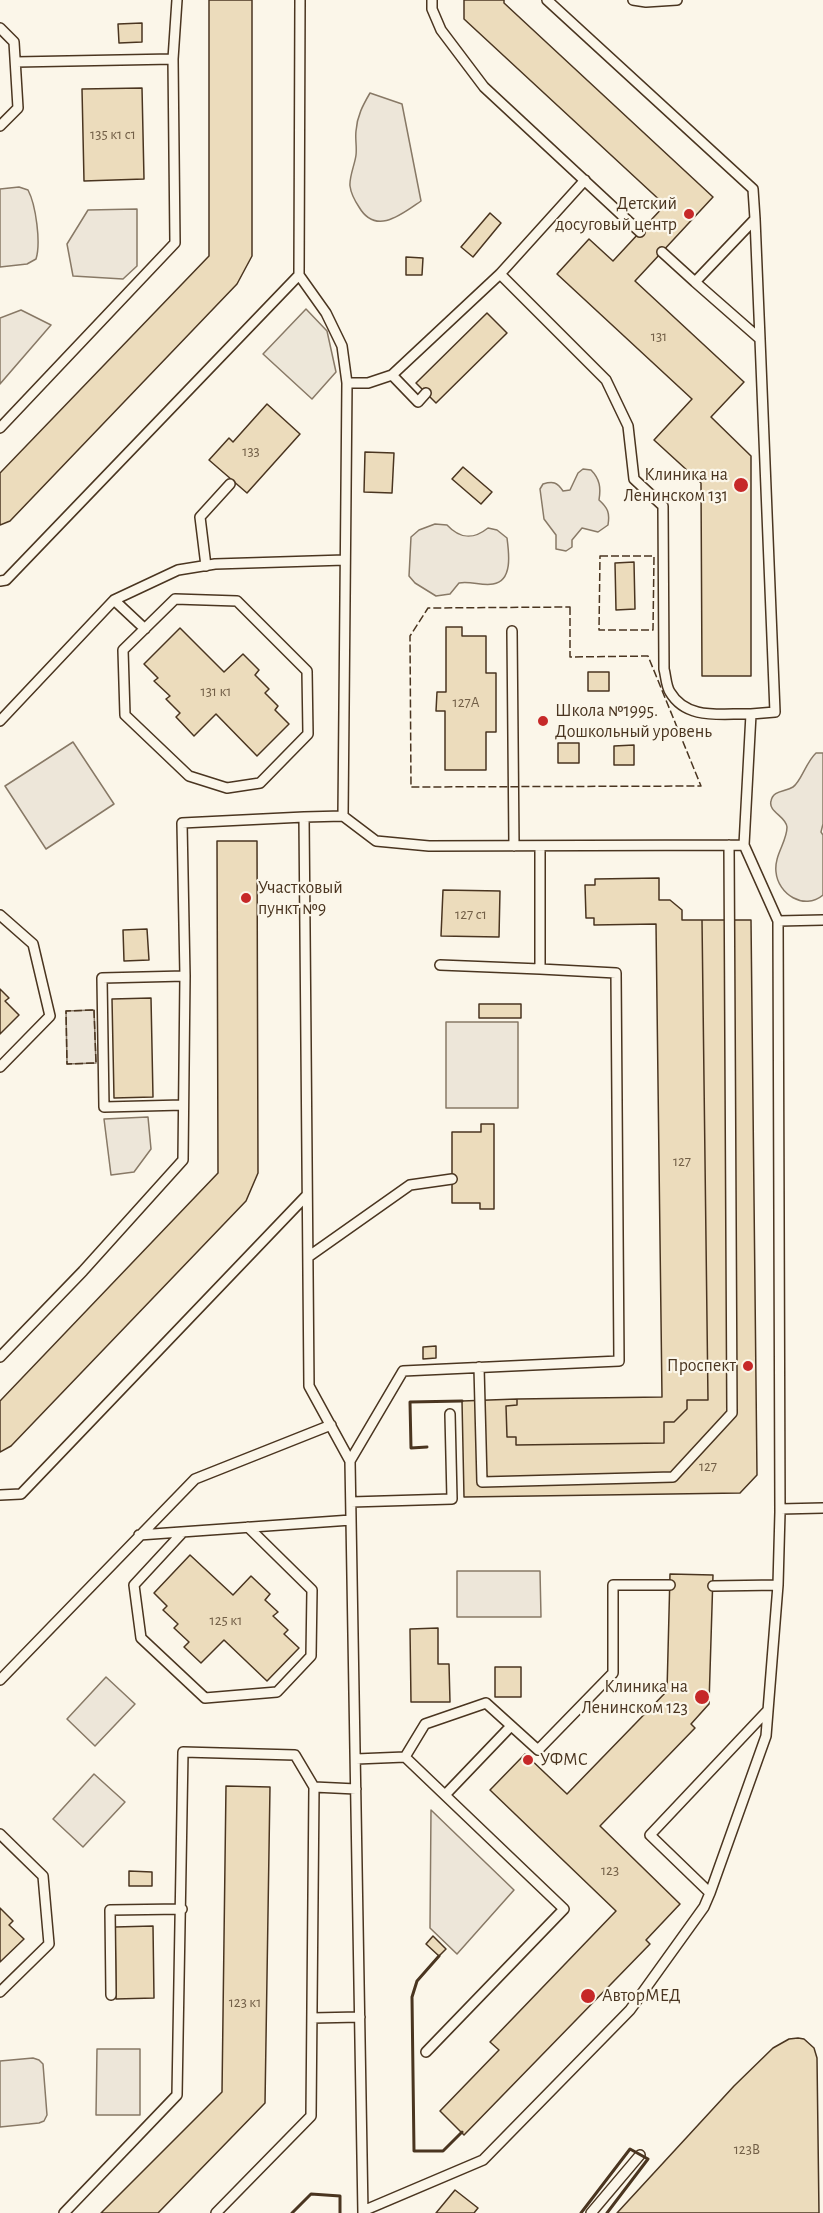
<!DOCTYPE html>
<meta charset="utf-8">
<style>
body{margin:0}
canvas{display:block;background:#fbf6e9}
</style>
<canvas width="823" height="2213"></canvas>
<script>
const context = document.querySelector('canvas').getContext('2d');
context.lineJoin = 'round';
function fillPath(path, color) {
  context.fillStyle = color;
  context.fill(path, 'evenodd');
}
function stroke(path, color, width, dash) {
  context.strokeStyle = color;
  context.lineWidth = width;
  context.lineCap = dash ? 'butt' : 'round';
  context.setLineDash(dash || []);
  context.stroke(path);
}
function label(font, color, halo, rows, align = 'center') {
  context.font = font + ' "Alegreya Sans",sans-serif';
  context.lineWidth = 4.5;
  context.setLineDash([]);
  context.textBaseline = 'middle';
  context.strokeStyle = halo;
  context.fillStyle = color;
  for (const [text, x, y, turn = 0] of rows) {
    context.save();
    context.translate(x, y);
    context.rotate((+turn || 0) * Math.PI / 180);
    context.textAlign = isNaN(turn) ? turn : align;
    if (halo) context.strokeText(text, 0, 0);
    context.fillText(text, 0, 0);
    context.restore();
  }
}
const green = new Path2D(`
 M370,93L402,104L421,201C402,214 376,236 359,207C355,201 351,194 350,186C349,177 355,164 356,155C357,147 355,139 356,131C357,116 363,105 370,93Z
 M19,187L28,190C36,205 41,243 36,259L27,264L0,267V189Z
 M137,209V266L123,279L73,276L67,244L88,210Z
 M21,310L51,325L0,384V318Z
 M583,469L591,470C600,479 601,488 599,500C608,508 610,513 608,525L598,532L582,528L572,540V547L566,551L556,549V535L544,519L540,489L543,484C553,481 557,482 563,491L570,490L578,473Z
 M435,524L447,525C460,539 473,540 488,528L497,530L507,538C509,553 513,581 493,584C482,586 471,581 459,583L450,594L436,596L415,583L409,576L411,537L419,530Z
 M73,742L114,804L46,849L5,786Z
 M816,753H823V824L821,832L823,835V895C804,911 778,894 776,872C774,855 787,842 787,827C786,816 768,812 771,801C773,790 785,792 793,787C801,782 806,762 816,753Z
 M94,1010L96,1063L67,1064L66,1011Z
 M446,1022H518V1108H446Z
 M148,1117L151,1149L134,1172L111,1175L104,1119Z
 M457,1571H540L541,1617H457Z
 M106,1677L135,1704L95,1746L67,1719Z
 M94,1774L125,1802L83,1847L53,1819Z
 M431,1810L514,1890L457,1954L430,1928Z
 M97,2049H140V2115H96Z
 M33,2058L39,2060L43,2064L47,2115L44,2121L39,2123L0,2127V2061Z`);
const parking = new Path2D(`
 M306,309L327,331L336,372L312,399L263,354Z`);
const building = new Path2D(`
 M209,0H252V256L237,284L10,521L0,525V473L209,256Z
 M464,0H504V3L713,197L635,281L744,382L711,417L751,456V676H702L701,483L654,440L692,399L557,274L589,239L613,261L665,205L464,19Z
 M142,23V42L119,43L118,24Z
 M142,88L144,179L84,181L82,89Z
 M490,213L501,223L473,257L461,247Z
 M406,257L423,258L422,275H406Z
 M487,313L507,333L436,403L416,383Z
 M267,404L300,434L247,493L209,460L229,438L233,442Z
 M365,452L394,453L392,493L364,492Z
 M463,467L492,492L481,504L452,479Z
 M634,562L635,609L616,610L615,563Z
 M446,627H462V636H486V673H496V732H486V770H445V711H436L437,692H446Z
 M180,628L224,672L243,654L259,670L255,675L269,689L265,693L278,706L275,710L289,724L257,756L216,714L194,736L176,717L180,713L166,699L170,696L154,681L158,678L144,664Z
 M588,672H609V691H588Z
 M558,743H579V763H558Z
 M634,745V765H614V746Z
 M217,841H257L258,1173L246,1201L11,1446L0,1452V1401L218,1173Z
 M659,878V900H670L682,910V920H702L708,1400H687V1409L674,1422H664V1443L516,1445V1437H507L506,1406L517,1405V1399L662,1397L656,924L594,925V918H586L585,885H595V879Z
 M443,890L500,891L499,937L441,936Z
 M702,920H751L757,1475L740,1493L464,1497L462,1401L517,1399V1405L506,1406L507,1437H516V1445L664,1443V1422H674L687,1409V1400H708Z
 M147,929L149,960L124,961L123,930Z
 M0,989L9,998L5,1001L19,1015L0,1034Z
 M151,998L153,1097L114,1098L112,999Z
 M479,1004H521V1018H479Z
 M481,1124H494V1209H480V1203H452V1132H481Z
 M436,1346V1358L423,1359V1347Z
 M190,1555L233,1595L251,1576L270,1594L265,1600L278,1612L273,1616L288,1630L284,1634L299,1648L267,1681L224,1640L201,1663L184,1647L189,1642L174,1628L178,1624L163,1610L167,1606L154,1593Z
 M670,1574L713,1575L709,1704L691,1724L695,1728L600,1826L680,1904L646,1940L650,1944L464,2135L440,2111L499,2050L490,2042L616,1911L490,1790L525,1754L567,1794L667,1691Z
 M438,1628V1664H449L450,1702H411L410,1629Z
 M495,1667H521V1697H495Z
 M226,1786L270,1787L265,2103L158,2213H101L222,2092Z
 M129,1871L152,1872V1886H129Z
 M0,1908L13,1921L9,1925L24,1939L0,1962Z
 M153,1926L154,1998L116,1999L115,1927Z
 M433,1936L446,1949L439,1956L426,1944Z
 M798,2038L804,2039L814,2048L817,2058L819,2213H617L734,2086L773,2048L789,2039Z
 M455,2190L478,2208L474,2213H436Z`);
const service = new Path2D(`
 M300,0L299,275L326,313L342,346L347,383L343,816L304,817L309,1386L350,1461L363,2213
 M432,0V9L441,30L484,87L640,232
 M547,0L753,189L755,219L695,282L760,339L775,712L751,714
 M633,0L646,2L677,0
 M0,28L14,42L18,108L0,126
 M16,62L173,59
 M755,219L760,339
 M662,252L695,282
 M500,274L606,380L628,426L634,479L663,506L664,669C666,676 666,686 670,692C687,721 722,713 751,714L744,845
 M392,375L418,402L426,393
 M347,383H368L392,375L500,274L585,180
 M0,428L175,243L173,59L177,0
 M206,566L200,517L230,484
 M0,581L6,580L299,275
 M175,599L237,601L307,671L308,734L260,783L227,788L189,776L125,715L123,650Z
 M114,600L145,629
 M512,631L514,846
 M0,721L114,600L178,570L215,564L345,560
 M343,816L376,841L429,846L744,845L778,921L780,1512L778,1585L766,1736L710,1893L704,1907L630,2010L483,2160L363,2211
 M0,915L33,944L50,1016L0,1067
 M778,921L823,920
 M440,965L540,969
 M183,1105L104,1107L102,978L185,976
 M308,1257L410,1185L452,1179
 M0,1357L83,1271L183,1160L185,976L182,823L304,817
 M479,1367L482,1482L673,1477L732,1413L729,845
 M350,1461L403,1371L619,1361L616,973L540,969V846
 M0,1495L21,1494L307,1195
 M351,1502L452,1499L450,1414
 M780,1509L823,1508
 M183,1532L134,1585L141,1638L205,1698L277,1692L311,1656L312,1590L248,1527
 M139,1535L351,1520
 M713,1586L778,1585
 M0,1680L195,1479L331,1425
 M405,1757L564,1909L426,2052
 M356,1759L405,1757L425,1724L486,1703L538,1750L613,1673V1585H670
 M445,1795L511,1726
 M0,1834L43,1876L49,1944L0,1992
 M710,1893L650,1835L768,1710
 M111,1995L110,1910L182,1909
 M312,2018L360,2017
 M64,2213L177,2095L183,1752L295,1755L314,1787L356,1789
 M216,2213L311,2116L314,1787
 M591,2213L640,2155`);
const fence = new Path2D(`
 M600,556H654L653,630H599Z
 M570,607V657L648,656L701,786L411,787L410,636L428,608Z
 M94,1010L96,1063L67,1064L66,1011Z`);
const wall = new Path2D(`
 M427,1447L411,1448L410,1402L462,1401
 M439,1956L417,1981L412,1997L414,2151H443L462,2132
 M292,2213L311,2194L340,2196V2213
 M581,2213L630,2149L648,2159L607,2213`);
const markers = [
 [689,214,6,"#c62828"],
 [741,485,8,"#c62828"],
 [543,721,6,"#c62828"],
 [246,898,6,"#c62828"],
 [748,1366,6,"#c62828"],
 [702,1697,8,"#c62828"],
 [528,1760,6,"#c62828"],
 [588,1996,8,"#c62828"]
];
const numberNames = [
 ["135 к1 с1",113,134],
 ["131",659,336],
 ["133",251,451],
 ["131 к1",216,691],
 ["127А",466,702],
 ["127 с1",471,914],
 ["127",682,1161],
 ["127",708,1466],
 ["125 к1",226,1620],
 ["123",610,1870],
 ["123 к1",245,2002],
 ["123В",747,2149]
];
const poiNames = [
 ["Детский",677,204],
 ["досуговый центр",677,225],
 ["Клиника на",728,475],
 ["Ленинском 131",728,496],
 ["Школа №1995.",555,711,"left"],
 ["Дошкольный уровень",555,732,"left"],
 ["Участковый",258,888,"left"],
 ["пункт №9",258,909,"left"],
 ["Проспект",736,1366],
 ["Клиника на",688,1687],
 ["Ленинском 123",688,1708],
 ["УФМС",540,1760,"left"],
 ["АвторМЕД",602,1996,"left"]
];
fillPath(green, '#ede6d9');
stroke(green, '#887966', 1.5);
fillPath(parking, '#ede7d9');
stroke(parking, '#887966', 1.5);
fillPath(building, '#ecdcbc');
stroke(building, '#4a3520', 1.5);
stroke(service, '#4a3520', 12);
stroke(service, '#fbf6e9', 9);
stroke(fence, '#4a3520', 1.5, [8, 3]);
stroke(wall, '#4a3520', 3);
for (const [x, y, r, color] of markers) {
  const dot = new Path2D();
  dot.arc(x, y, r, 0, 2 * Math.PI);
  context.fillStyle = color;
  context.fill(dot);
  stroke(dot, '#fbf6e9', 2);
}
label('15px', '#725f47', null, numberNames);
label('18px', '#4a3520', '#fbf6e9', poiNames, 'right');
</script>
